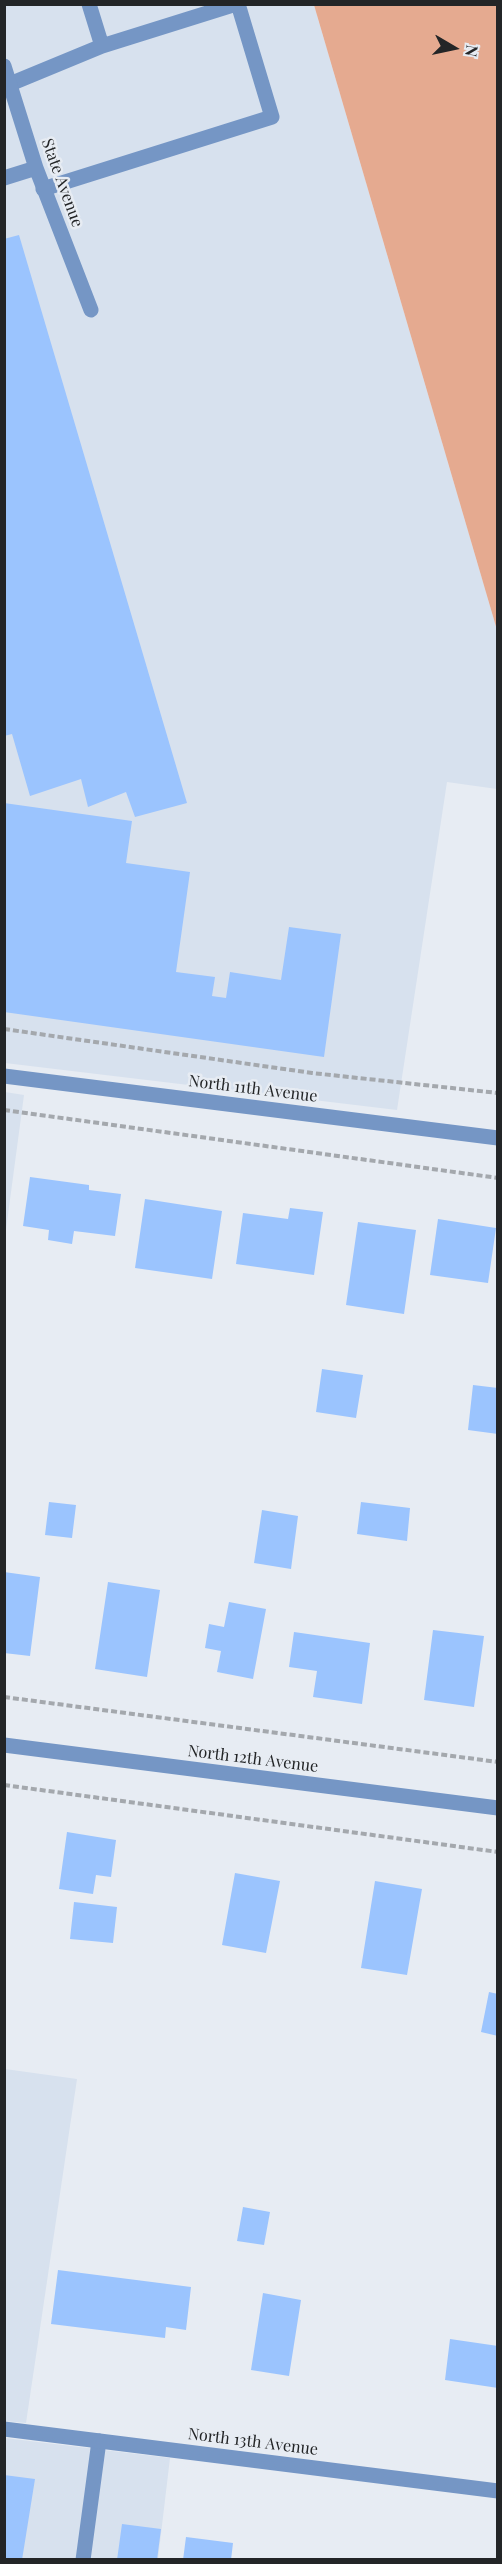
<!DOCTYPE html>
<style>
body{margin:0}
#map{position:relative;width:502px;height:2564px;overflow:hidden;background:#e7ecf3;font-family:"Playfair Display",serif}
canvas{display:block}
.frame{position:absolute;inset:0;border:6px solid #232527;pointer-events:none}
.north{position:absolute;left:424px;top:18px;width:60px;height:60px;-webkit-text-stroke:4px #e7ecf3;paint-order:stroke;rotate:99deg;font-size:16px;font-weight:700;line-height:24px;text-align:center;color:#232527}
.north::after{content:'';display:block;margin:auto;width:21px;height:27px;background:#232527;clip-path:polygon(50% 0,100% 100%,50% 72%,0 100%)}
</style>
<div id="map">
<canvas width="502" height="2564"></canvas>
<div class="frame"></div>
<div class="north">N</div>
</div>
<script>
const context = document.querySelector('canvas').getContext('2d');
context.lineJoin = 'round';
function fillPath(path, color) {
  context.fillStyle = color;
  context.fill(path, 'evenodd');
}
function stroke(path, color, width, dash) {
  context.strokeStyle = color;
  context.lineWidth = width;
  context.lineCap = dash ? 'butt' : 'round';
  context.setLineDash(dash || []);
  context.stroke(path);
}
function label(font, color, halo, rows, align = 'center') {
  context.font = font + ' "Playfair Display",serif';
  context.lineWidth = 5;
  context.setLineDash([]);
  context.textBaseline = 'middle';
  context.strokeStyle = halo;
  context.fillStyle = color;
  for (const [text, x, y, turn = 0] of rows) {
    context.save();
    context.translate(x, y);
    context.rotate((+turn || 0) * Math.PI / 180);
    context.textAlign = isNaN(turn) ? turn : align;
    if (halo) context.strokeText(text, 0, 0);
    context.fillText(text, 0, 0);
    context.restore();
  }
}
const built = new Path2D(`
 M5,5H314L497,630V789L447,782L397,1110L5,1063Z
 M5,1092L24,1095L5,1237L4,1092Z
 M5,2069L77,2079L26,2423L5,2421Z
 M5,2438L170,2458L158,2559L5,2560Z`);
const green = new Path2D(`
 M314,5H497V630Z`);
const building = new Path2D(`
 M19,235L187,803L135,817L126,792L88,807L81,779L30,796L12,734L4,736V239Z
 M4,803L132,821L126,863L190,872L176,972L215,977L212,996L226,998L230,972L281,980L289,927L341,934L324,1057L4,1012Z
 M30,1177L89,1185V1190L121,1194L115,1236L74,1231L72,1244L48,1240L49,1230L23,1226Z
 M145,1199L222,1211L212,1279L135,1268Z
 M290,1208L323,1212L314,1275L236,1264L243,1213L288,1219Z
 M438,1219L496,1228L488,1283L430,1275Z
 M358,1222L416,1230L404,1314L346,1305Z
 M322,1369L363,1375L356,1418L316,1412Z
 M473,1385L498,1388V1434L468,1430Z
 M49,1502L76,1505L72,1538L45,1535Z
 M361,1502L410,1508L407,1541L357,1534Z
 M262,1510L298,1516L291,1569L254,1563Z
 M4,1572L40,1577L30,1656L4,1653Z
 M108,1582L160,1590L147,1677L95,1669Z
 M229,1602L266,1609L253,1679L217,1672L221,1651L205,1648L209,1624L224,1627Z
 M433,1630L484,1636L474,1707L424,1700Z
 M294,1632L370,1643L362,1704L313,1697L317,1671L289,1667Z
 M67,1832L116,1840L111,1877L96,1875L93,1894L59,1889Z
 M235,1873L280,1881L266,1953L222,1945Z
 M375,1881L422,1889L407,1975L361,1968Z
 M74,1902L117,1907L113,1943L70,1939Z
 M489,1992L498,1994V2036L481,2032Z
 M243,2207L270,2212L264,2245L237,2241Z
 M58,2270L191,2287L186,2330L166,2327L165,2338L51,2324Z
 M263,2293L301,2300L289,2376L251,2370Z
 M450,2339L498,2346V2388L445,2380Z
 M4,2475L35,2479L22,2560H4Z
 M122,2524L161,2529L157,2560H117Z
 M186,2537L233,2543L231,2560H183Z`);
const path = new Path2D(`
 M4,1029L312,1073L498,1093
 M4,1110L498,1178
 M4,1697L498,1762
 M4,1785L498,1852`);
const lane = new Path2D(`
 M89,4L102,46L236,4
 M10,84L102,46
 M43,189L272,117L238,4
 M83,2560L99,2441`);
const street = new Path2D(`
 M4,66L36,168L91,310
 M4,178L36,168
 M4,1076L498,1138
 M4,1745L498,1808
 M4,2429L498,2491`);
const streetNames = [
 ["State Avenue",62,183,70],
 ["North 11th Avenue",253,1089,7],
 ["North 12th Avenue",253,1759,7],
 ["North 13th Avenue",253,2442,7]
];
fillPath(built, '#d7e1ee');
fillPath(green, '#e5aa90');
fillPath(building, '#9bc4fe');
stroke(path, '#a4a8ad', 4, [6, 3]);
stroke(lane, '#7596c5', 15);
stroke(street, '#7596c5', 15);
label('16px', '#232527', '#e7ecf3', streetNames);
</script>
